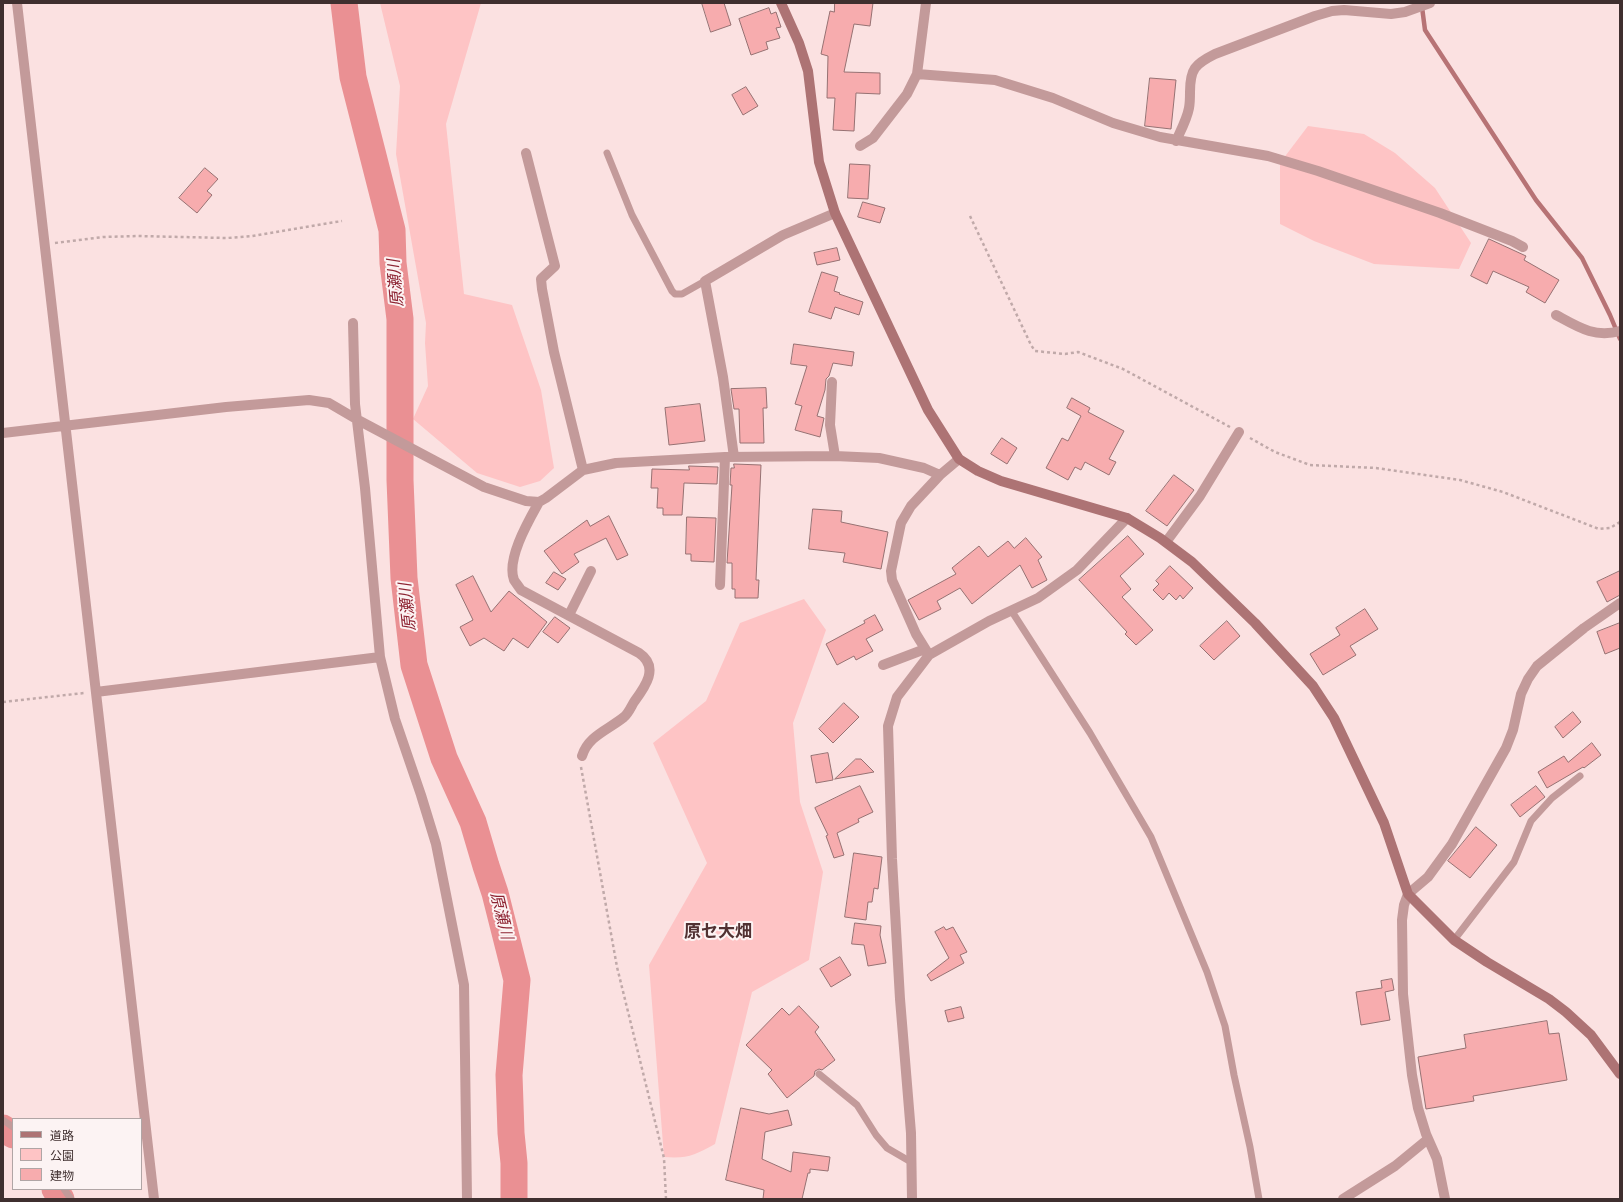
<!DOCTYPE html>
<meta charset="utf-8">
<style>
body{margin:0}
#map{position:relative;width:1623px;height:1202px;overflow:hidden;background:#fbe1e1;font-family:"PT Sans Narrow","Noto Sans JP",sans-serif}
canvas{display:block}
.frame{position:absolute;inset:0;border:4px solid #3f2f2f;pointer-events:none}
.legend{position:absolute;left:12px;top:1118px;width:130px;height:72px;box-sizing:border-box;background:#fcf3f3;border:1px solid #b0a5a5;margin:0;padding:5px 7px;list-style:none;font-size:12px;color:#3f2f2f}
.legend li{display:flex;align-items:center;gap:8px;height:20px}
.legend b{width:20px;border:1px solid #b0a5a5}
</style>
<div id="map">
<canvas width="1623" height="1202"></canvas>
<div class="frame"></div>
<ul class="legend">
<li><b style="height:5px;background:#ad7374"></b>道路</li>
<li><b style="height:11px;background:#fec4c5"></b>公園</li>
<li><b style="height:11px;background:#f7acae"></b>建物</li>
</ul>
</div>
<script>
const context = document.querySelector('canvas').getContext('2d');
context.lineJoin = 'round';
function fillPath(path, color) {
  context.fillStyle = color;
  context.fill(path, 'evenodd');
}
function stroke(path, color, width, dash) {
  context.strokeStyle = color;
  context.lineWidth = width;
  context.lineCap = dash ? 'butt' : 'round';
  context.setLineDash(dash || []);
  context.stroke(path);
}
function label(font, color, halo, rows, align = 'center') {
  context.font = font + ' "PT Sans Narrow","Noto Sans JP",sans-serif';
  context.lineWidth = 4;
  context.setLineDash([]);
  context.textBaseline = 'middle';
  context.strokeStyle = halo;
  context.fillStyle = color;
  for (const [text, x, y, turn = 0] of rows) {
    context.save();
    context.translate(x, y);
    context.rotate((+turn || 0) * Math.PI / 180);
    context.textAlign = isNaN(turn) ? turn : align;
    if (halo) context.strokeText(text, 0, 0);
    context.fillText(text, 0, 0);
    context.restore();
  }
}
const green = new Path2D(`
 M380,3H481L446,124L464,294L512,305L541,390L554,468L540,481L520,487L477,473L413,419L428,386L425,343L426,323L396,154L400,86Z
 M1308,126L1364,134L1395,153L1435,188L1471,243L1459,269L1374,264L1314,241L1280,224V163Z
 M804,599L826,630L793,723L800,802L823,872L809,960L752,992L715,1144C695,1155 687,1159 664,1157L649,965L707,863L653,743L706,701L740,623Z`);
const stream = new Path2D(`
 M1422,7L1425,30L1536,200L1582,258L1610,315L1620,339`);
const river = new Path2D(`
 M344,3L353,77L392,230L393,263L400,319V480L404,578L414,665L444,758L473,822L486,866L495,893L517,980L509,1075L511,1133L514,1163V1199
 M3,1128L13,1135
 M55,1189L61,1199`);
const building = new Path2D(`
 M702,3H724L731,25L711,32Z
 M835,3H873L870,26L854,24L844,72L880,73V94L856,93L854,131L833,130L835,98H827L828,56L821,54L830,11L834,12Z
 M769,8L771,14L776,12L781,27L776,28L780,38L766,42L768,49L751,55L739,19Z
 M1150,78L1176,80L1171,129L1145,126Z
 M746,87L758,106L743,115L732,95Z
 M850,164L870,165L868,199L848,198Z
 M205,168L218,179L207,191L212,195L197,213L179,198Z
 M863,202L885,208L880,223L858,217Z
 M1489,239L1526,256L1524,260L1559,280L1545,303L1526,292L1529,287L1493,271L1487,284L1471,276Z
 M837,248L840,260L817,265L814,253Z
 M822,272L838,277L834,291L840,293L839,294L863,302L859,315L835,307L831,319L809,312Z
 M794,344L854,352L852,366L833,363L829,376L826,379L825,390L817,416L824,418L820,437L795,430L802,406L795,404L807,366L791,364Z
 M766,388L767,408H763L764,443H740L739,409H734L731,389Z
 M1072,398L1090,408L1088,412L1124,431L1109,459L1116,462L1109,475L1085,462L1081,470L1075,467L1068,480L1046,468L1062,438L1068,441L1081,416L1067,408Z
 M700,404L705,441L669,445L665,408Z
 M1002,438L1017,448L1007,464L991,454Z
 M734,464L761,465L756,580H759L758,598H735V589H732V563H727L732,485H730L731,468H734Z
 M689,466L718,467L717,484L684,483L682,515H663V508H657L658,488H651L652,469L689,470Z
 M1174,475L1194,490L1167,526L1146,511Z
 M813,509L842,511L841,522L888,532L881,569L843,562L845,553L809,549Z
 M609,516L628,555L617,560L606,538L574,554L579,562L562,574L544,551L587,520L590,526Z
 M687,517L716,518L714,562L691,561V554H686Z
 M1128,536L1144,554L1120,576L1131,589L1122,597L1153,630L1136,645L1125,634L1127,632L1079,580Z
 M1026,538L1042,557L1038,560L1047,580L1032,588L1020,565L972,604L960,588L937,601L941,609L919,620L908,600L956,574L952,568L979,546L988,557L1008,541L1014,548Z
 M1170,566L1193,588L1183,599L1180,595L1176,600L1169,593L1163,600L1153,590L1159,584L1156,581Z
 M1620,571V595L1607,602L1597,582Z
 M554,572L566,579L558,590L546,583Z
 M473,576L491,612L509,591L547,622L528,648L513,638L504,651L484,638L470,646L460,627L473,620L456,585Z
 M1365,609L1378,629L1350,646L1356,655L1323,675L1310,654L1340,635L1336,628Z
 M875,615L883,630L866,639L873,651L856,660L854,656L837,665L826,644L865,623L864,621Z
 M555,617L570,628L558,643L543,632Z
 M1227,621L1240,636L1214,660L1200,646Z
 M1620,623V648L1605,654L1597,632Z
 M844,703L859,717L833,743L819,729Z
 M1573,712L1581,722L1563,738L1555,727Z
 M1592,743L1601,755L1584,768L1583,767L1547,788L1538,772L1564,756L1568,762Z
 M828,753L833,780L816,783L811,756Z
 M856,759H861L874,772L835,779Z
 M860,786L873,812L858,819L859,822L837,833L844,855L834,858L826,836L828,835L815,808Z
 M1536,786L1545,797L1520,817L1511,805Z
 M1476,827L1497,845L1470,878L1448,861Z
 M854,853L882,857L878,889L874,888L872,902H868L866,920L845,917Z
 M855,923L881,926L880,935L886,963L868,966L864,945L852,944Z
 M944,927L946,930L953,927L967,952L960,955L964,963L931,981L927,975L949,958L935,932Z
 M840,957L851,975L831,987L820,969Z
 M1392,979L1394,990L1385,992L1390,1020L1361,1025L1356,992L1382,988L1381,981Z
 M799,1006L819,1027L815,1032L835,1060L822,1070L819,1069L815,1071L814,1076L787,1098L768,1074L772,1070L746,1045L782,1008L789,1015Z
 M961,1007L964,1018L948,1022L945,1011Z
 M1547,1021L1549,1034L1559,1033L1567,1080L1473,1096L1474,1101L1426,1109L1418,1057L1466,1048L1464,1035Z
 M741,1108L769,1114L788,1110L792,1125L765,1132L762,1159L791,1172L793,1152L830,1157L828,1171L810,1169V1173H808L802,1199H763L764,1190L726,1180Z`);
const path = new Path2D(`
 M970,216L1031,345L1035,351L1065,354L1078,352L1123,369L1230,427
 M55,243L103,237L137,236L227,238L252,236L342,221
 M1250,438L1275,452L1310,465L1376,468L1460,480L1503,492L1599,529L1610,528L1620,522
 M3,702L84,693
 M581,767L617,967L664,1158L666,1199`);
const lane = new Path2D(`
 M607,153L632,215L672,291L675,294H682L705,281
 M1011,610L1090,733L1151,837L1207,972L1225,1026L1234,1075L1250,1147L1259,1199
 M1454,940L1514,862L1531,821L1552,798L1580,776
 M819,1074L857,1105L876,1135L887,1148L911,1162
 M3,1120L13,1127
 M64,1189L71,1199`);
const street = new Path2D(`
 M17,3L154,1199
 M917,74L995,80L1053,98L1113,123L1160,137L1268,156L1318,171L1440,213L1512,241L1523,247
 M1176,141C1181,130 1187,119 1189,108C1190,103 1190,98 1190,92C1190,69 1195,64 1215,54L1315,16L1332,11L1344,10L1391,14L1405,12L1430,3
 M860,146L873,138L907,94L917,74L926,3
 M526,153L555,266L541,279L542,289L554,352L583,470
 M1556,315C1578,327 1594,338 1620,331
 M353,323L355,404L365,488L380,657L395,719L421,795L436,844L464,985L467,1199
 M832,382L830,425L835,456
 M3,433L226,407L309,400L329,403L358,420L484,487L526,501L539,502L546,498L583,470L616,463L725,457L835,456L879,458L924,468L940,475
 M734,457L723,377L705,281L783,235L835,213
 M539,502C529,520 506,559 514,580C516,583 519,587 521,590L639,653C660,667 645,687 634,702C631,707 628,714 624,717C608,730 588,736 582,756
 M1166,542L1200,496L1239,432
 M720,585L725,457
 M569,615L591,571
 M929,655L916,634L897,591L892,580L891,571L901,523L911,506L940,475L959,459
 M883,665L925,649
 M96,692L380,657
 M912,1199L911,1133L900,999L892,859L888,726L897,697L929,655L989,621L1038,598L1077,570L1127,518
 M1343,1199L1395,1166L1428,1139
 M1445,1199L1437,1159L1426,1134L1418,1108L1412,1075L1403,994L1402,920L1404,905L1408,894L1428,877L1452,844L1506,748L1513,730L1521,694L1528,679L1537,666L1584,628L1620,603`);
const secondary = new Path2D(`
 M781,3L799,43L808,71L819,162L835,213L928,410L959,459L978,471L1001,481L1127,518L1160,538L1192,562L1255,623L1313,686L1334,718L1384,823L1408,894L1454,940L1487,962L1549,999L1566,1012L1591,1035L1620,1074`);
const waterNames = [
 ["原瀬川",396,283,-95],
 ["原瀬川",408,607,-96],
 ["原瀬川",501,916,76]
];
const quarterNames = [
 ["原セ大畑",718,932]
];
fillPath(green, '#fec4c5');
stroke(stream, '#b77375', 4.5);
stroke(river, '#ea9093', 27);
fillPath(building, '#f7acae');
stroke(building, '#967172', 1);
stroke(path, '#c0a9a9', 2.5, [3, 3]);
stroke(lane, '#c39a9a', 7);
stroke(street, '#c39a9a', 10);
stroke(secondary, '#ad7374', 10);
label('italic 16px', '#8d2332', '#fcf3f3', waterNames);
label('bold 17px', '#513132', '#fcf3f3', quarterNames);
</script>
